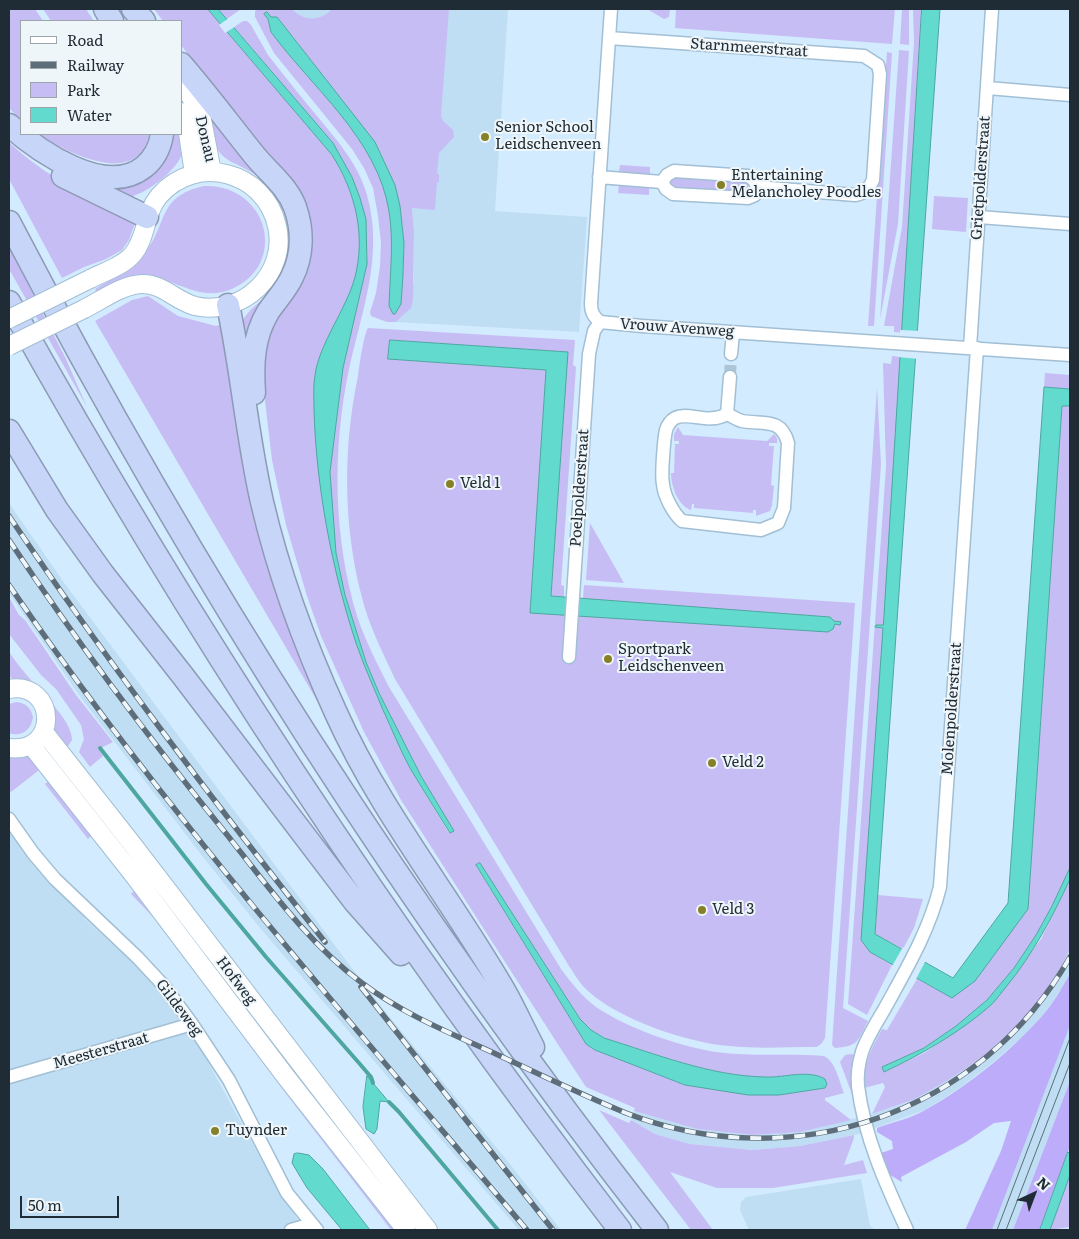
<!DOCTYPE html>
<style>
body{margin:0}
#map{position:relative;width:1079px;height:1239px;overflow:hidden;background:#d3ebfe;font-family:Literata,serif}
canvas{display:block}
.frame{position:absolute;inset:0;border:10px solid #202c35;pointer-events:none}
.legend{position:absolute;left:20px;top:20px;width:162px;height:115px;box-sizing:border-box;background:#eff6fa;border:1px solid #9ca5ab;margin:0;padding:6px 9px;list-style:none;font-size:15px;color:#202c35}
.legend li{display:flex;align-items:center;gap:10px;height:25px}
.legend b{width:25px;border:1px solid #9ca5ab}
.north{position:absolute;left:1009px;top:1169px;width:50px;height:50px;-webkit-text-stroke:4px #eff6fa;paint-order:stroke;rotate:43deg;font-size:14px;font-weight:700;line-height:20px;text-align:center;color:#202c35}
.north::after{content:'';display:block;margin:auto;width:18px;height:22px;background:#202c35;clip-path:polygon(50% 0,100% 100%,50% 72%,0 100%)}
.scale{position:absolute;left:20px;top:1196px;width:99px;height:22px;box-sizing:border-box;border:2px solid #202c35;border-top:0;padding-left:6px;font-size:15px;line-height:18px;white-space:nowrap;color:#202c35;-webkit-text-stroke:4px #eff6fa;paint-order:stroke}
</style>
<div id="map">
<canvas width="1079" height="1239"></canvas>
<div class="frame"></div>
<ul class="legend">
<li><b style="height:6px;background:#fff"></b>Road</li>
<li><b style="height:6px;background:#5d6e7a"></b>Railway</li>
<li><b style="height:14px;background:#c7bdf5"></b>Park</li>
<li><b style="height:14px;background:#62dbce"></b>Water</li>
</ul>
<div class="north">N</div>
<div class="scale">50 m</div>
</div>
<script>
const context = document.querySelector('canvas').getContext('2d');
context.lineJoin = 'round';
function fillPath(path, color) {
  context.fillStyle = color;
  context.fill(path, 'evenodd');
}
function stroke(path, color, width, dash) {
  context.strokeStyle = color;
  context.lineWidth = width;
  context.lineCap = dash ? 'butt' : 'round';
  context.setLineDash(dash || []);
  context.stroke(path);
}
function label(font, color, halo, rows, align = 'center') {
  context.font = font + ' Literata,serif';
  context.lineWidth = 4;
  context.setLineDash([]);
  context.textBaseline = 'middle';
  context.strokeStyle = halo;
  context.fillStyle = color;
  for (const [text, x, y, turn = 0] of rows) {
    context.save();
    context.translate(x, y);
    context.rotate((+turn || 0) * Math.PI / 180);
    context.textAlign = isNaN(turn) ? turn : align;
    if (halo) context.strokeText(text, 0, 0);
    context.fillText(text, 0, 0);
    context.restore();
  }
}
const built = new Path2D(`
 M278,9H508L495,211L587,217L579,332L396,322L405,314L414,281V231L412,207Z
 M9,503L65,584L375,999L514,1169L561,1230H519L260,928L203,857L81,698L9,593Z
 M9,830L21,849L87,921L150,979L199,1046L278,1190L305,1230H9Z
 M1070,949V974L1049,1008L1021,1038L991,1064L958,1089L925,1110L858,1134L800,1146L752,1150L690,1144L655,1134L631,1120L634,1111L697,1129L753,1135L800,1132L872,1114L915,1099L950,1079L1061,967Z
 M1070,1024V1081L1013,1230H992Z
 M861,1179L870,1226L876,1230H749L740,1210L741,1202L746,1197Z`);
const green = new Path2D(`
 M9,9H35L43,21H21V120L9,108Z
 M43,9H86L94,21H51Z
 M154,9H208L332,155C355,192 366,233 355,277C351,293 343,308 336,322C329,338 317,357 315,375C313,394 317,417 317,435C322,531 345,622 383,710C392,729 400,749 410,768C422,790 436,811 449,833L453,830L421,776L379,693L366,662L345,595L336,553L330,472L343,368L367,264L366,219L360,198L352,177L333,143L234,27L243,21H247L251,25L268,55L279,69C293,87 307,104 322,122C340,144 359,166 367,195C384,255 362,310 349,369C332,450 333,539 358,619C366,642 378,665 389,687L561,969C573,985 586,1002 604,1012C633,1030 683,1047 716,1052C752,1057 788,1053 824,1056C836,1062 839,1081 844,1093L825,1098V1100L851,1120L800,1132L753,1135L697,1129L634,1111L635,1108L586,1087L559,1046L401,800L364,732L321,636L307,596L286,525L272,460L263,384V360L272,326L307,264L266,154L181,45V21H163ZM480,863L580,1019L591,1030L604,1038C656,1054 710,1076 765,1077C785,1078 807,1069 825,1079L827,1084L824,1088L779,1095L685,1085L595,1050L586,1044L476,866Z
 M218,9H241L227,19Z
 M258,9H292C303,21 320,22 332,9H449L441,116L443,121L453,130L454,137L439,153L437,174H439V182H437L435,210L412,208L414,231L413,300L411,308L396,322H387L371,316L370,312L376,293L380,266L381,243L378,216L373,188L364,168L352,149L274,53L255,17V11ZM271,17H277L375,142C395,179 404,212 404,254C404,260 404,267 403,274C402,284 393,296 389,305C390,274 394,242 389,211C377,138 312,88 271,32L268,19Z
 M647,9H670L669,17L664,19Z
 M676,9H895L892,44L675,28Z
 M902,9H909V45L900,44Z
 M913,9H922L903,333L894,332V326H884L902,227L914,42Z
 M899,50L909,51L898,224L880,319Z
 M887,52L892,53L874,326H868Z
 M201,97L279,192C298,219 300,255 282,283C274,296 263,307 256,322C252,332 250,342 248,352C248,355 248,361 247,363C247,365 246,365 245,366L243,364C241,352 237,338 240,326C245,312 257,305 267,295C288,274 295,241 286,213C278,193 262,177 242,167C234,163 226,160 220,153C208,139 208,117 200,100Z
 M38,134H149C138,190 66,152 38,134Z
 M167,134H181C182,140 183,147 182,153C179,169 143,197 127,197C117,196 79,175 67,170L110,182Z
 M9,142C45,177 91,198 136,220L129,240L122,250L106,259L84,267L62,278L9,179Z
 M620,165L650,167V175L619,172Z
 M673,177L746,181L748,184V190L745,192L672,188L669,184V180Z
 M619,184L649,186V195L618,193Z
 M204,186C268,184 288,263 234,288C198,305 175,275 139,276C125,276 110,287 97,293L95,289C111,279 131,270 143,255C169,225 155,197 204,186Z
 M934,196L968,198L966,232L932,229Z
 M9,247L65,357L87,407L9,269Z
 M148,296L178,316L216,326L226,323L326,716L95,321L132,300Z
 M368,328L575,340L573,365L576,367L561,585L564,586V597L551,596L567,352L390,340L389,359L546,370L530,613L834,621L829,617L583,599L584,585L855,603L825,1038L822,1043L817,1047C788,1047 758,1049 729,1046C688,1043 618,1019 588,991C580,984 575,975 569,966L395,679C382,651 368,624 361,594C343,523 343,447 358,376C359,367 364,333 368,328Z
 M892,356L901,357L883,625H876L875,627L883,628L870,952L892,965L867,1015L848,1004L886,467L883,363L891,364Z
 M1045,373L1070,375V389L1044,387Z
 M877,388L881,464L843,1008L868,1021C857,1042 859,1046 835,1048L832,1045Z
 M1062,406H1070V868L1052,906L1036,935L1014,968L987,1000L956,1026L924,1048L882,1067L884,1072L924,1053L958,1030L992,1004L1041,939L1070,879V949L1061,967L1040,999L1013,1029L984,1056L950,1079L915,1099L872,1114L885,1087L883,1083L864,1088C864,1062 870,1051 882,1029L887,1030L917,979L952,998L1028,909Z
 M678,427L683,435L767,441L774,434L777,438V443H769V446H774L771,485L774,486L772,505L770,511L756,516V510H753V513L694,508V504H692L691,510C678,506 671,486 671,473H674L675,444H679V441H674V434Z
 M590,523L624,583L586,580Z
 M9,597L19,615L25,620L76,695L113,742L99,749L103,756L90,767L79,752L84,739L81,725L56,689L41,675L9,634Z
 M9,652C16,662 23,671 31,680C43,695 72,720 72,740L66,749L54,737L17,682L9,676Z
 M16,702C26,703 31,708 33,717C31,731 21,737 9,733V704Z
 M9,753L29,756L43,767L11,792L9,789Z
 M52,778L64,793L91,836L88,839L45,784Z
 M135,890L397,1230H391L287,1095L154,918L131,894Z
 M878,895L923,899L914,928L903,949L875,934Z
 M851,1054L855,1055L856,1105L840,1062L845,1055Z
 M599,1110L629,1123L631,1120L655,1134L690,1144L752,1150L800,1146L854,1135V1138L844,1165L863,1160L867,1173L773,1188H717L670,1172L713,1230H691Z
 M1070,1175V1227L1050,1230Z`);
const forest = new Path2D(`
 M1070,974V1025L992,1230H965L1001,1151L1011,1121L994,1123L966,1142L901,1177L902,1182L890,1175L881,1153L893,1149L892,1141L877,1132V1128C893,1122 912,1118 927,1109C971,1084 1014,1049 1048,1009C1056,999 1063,985 1070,974Z
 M1070,1081V1146L1040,1230H1013Z`);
const water = new Path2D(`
 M208,9H218L333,143L352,177L360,198L366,219L367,264L343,368L330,472L336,553L345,595L366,662L379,693L421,776L454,831L450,833C437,812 423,790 410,768C400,750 392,729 383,710C374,688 364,666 356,643C332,570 316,486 314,409C314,398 313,386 315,375C319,344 347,308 355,277C366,234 355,191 332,155Z
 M922,9H940L875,934L953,978L1008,903L1044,387L1070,389V406H1062L1028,909L975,981L952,998L870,952L861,940L883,628L875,627L876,625H883Z
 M267,12L271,17H277L375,142L395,185L400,206L404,243L403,275L401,304L395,314H393L389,306C390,274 394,242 389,211C377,138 312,88 271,32L268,19L264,14Z
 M390,340L568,352L551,596L830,617L834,621L841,622L840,625L835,624L833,629L828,632L530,613L546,370L388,359Z
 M480,863L580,1019L591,1030L604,1038C656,1054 710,1076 765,1077C785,1078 807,1069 825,1079L827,1084L825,1088L779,1095H748L685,1085L595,1050L586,1044L476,865Z
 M1070,868V879C1052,918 1033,954 1006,987C1001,993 996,1000 991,1005C959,1033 922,1054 884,1072L882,1067L924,1048L956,1026L987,1000L1014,968L1036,935L1052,906Z
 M367,1076L389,1102L380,1101L377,1129L374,1134L366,1129L363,1107Z
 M1068,1152L1070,1154V1175L1050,1230H1040Z
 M298,1153L309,1155L323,1169L370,1230H342L307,1188L292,1163L294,1154Z`);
const pier = new Path2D(`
 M229,18L236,26L225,33L219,25Z
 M900,330L921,331L919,359L898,357Z
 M903,947L926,960L915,981L891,968Z`);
const stream = new Path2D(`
 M100,748L206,884L266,957L359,1063L371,1077L373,1083
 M389,1102L399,1112L498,1230`);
const minorTunnel = new Path2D(`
 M730,377L731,354`);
const minor = new Path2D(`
 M611,9L591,303C591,312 593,316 600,322L642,326L1070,355
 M609,38L864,56L878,65L880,74L873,180C868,190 866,193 855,195L757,187
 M988,88L1070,95
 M674,171L748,176L754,180L757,187L755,195L748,198L673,194L666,189L662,182L667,175Z
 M599,177L662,182
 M979,217L1070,224
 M970,348L992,9
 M731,354L733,333
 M727,414C732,416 737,420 742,421C763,425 781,417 788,443L784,508L778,523L761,530L682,521C673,513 664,496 663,484C661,475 664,439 666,430C667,426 671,420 675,418C689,411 708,425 727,414Z
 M727,414L730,377
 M569,657L589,354L594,331L600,322
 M9,819L33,853L55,879L138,958L164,986L192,1024L229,1080L287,1193L317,1230
 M9,1077L192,1024
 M291,1230L312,1224
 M907,1230C886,1185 864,1136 858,1086C857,1075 859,1062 862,1052C867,1037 877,1022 885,1008C907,968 929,931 940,887L977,348`);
const secondary = new Path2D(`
 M181,81L201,114L212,172
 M181,112L188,133L194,174
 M84,309C102,300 123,284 143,284C163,284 176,301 195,306C242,317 288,274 277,226C265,171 196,153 159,196C144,214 147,237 133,254C123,266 104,272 90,279
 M9,689C57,681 60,754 9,748
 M44,732L133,845L428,1230
 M31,745L132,873L286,1077L406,1230`);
const motorway = new Path2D(`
 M105,9L112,21
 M133,9L144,21
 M181,64C207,94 230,125 255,156C269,173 287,186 295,207C303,230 303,255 292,277C286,290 276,300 268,312C253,337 252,364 254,393
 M9,125C38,151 105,198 144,167C154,159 160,147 162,134
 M63,176L147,217
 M9,222C195,579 410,913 657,1230
 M9,302C189,626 394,936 620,1230
 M228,305C242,370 247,437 262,502C279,575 305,645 336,713C381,813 451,898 505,992C515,1010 523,1028 533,1047
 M9,431L57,510L103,574L183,676L355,902L401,954`);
const tram = new Path2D(`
 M997,1230L1070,1038
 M1006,1230L1070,1063`);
const rail = new Path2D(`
 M9,516C108,663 215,803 325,942
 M9,540C77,642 151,741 228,836C269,888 309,944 362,983C403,1014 450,1033 496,1054C539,1074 582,1095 626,1113C793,1178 981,1114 1070,957
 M9,585C165,813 349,1020 527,1230
 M361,987L553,1230`);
const secondaryBridge = new Path2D(`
 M9,319L90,279
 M9,346L84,309`);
const markers = [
 [485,137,5,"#868128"],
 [721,185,5,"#868128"],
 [450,484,5,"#868128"],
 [608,659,5,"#868128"],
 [712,763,5,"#868128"],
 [702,910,5,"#868128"],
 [215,1131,5,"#868128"]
];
const streetNames = [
 ["Starnmeerstraat",749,48,4],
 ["Donau",205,139,77],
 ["Grietpolderstraat",981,178,-86],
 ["Vrouw Avenweg",677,328,4],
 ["Poelpolderstraat",580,488,-86],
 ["Molenpolderstraat",952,709,-86],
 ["Hofweg",236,981,53],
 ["Gildeweg",179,1008,53],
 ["Meesterstraat",101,1051,-16]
];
const poiNames = [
 ["Senior School",495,128],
 ["Leidschenveen",495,145],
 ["Entertaining",731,176],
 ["Melancholey Poodles",731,193],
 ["Veld 1",460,484],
 ["Sportpark",618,650],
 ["Leidschenveen",618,667],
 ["Veld 2",722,763],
 ["Veld 3",712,910],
 ["Tuynder",225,1131]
];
fillPath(built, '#bfdef3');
fillPath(green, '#c7bdf5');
fillPath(forest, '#bdacfa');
fillPath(water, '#62dbce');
stroke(water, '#4ea6a0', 1);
fillPath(pier, '#d3ebfe');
stroke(stream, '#4ea6a0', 4);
stroke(minorTunnel, '#afc5d6', 12, [12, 6]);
stroke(minor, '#a1bfd5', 15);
stroke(secondary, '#a1bfd5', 20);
stroke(motorway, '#8c9ab4', 25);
stroke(minor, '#fff', 12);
stroke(secondary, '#fff', 18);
stroke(motorway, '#c6d5f8', 22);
stroke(tram, '#5d6e7a', 1);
stroke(rail, '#5d6e7a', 5.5);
stroke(rail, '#eff6fa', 4, [11]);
stroke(secondaryBridge, '#a1bfd5', 20, []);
stroke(secondaryBridge, '#fff', 18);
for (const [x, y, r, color] of markers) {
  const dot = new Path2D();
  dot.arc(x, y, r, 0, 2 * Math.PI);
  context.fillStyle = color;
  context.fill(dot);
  stroke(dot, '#eff6fa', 2);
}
label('15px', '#202c35', '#eff6fa', streetNames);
label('15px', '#202c35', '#eff6fa', poiNames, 'left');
</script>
